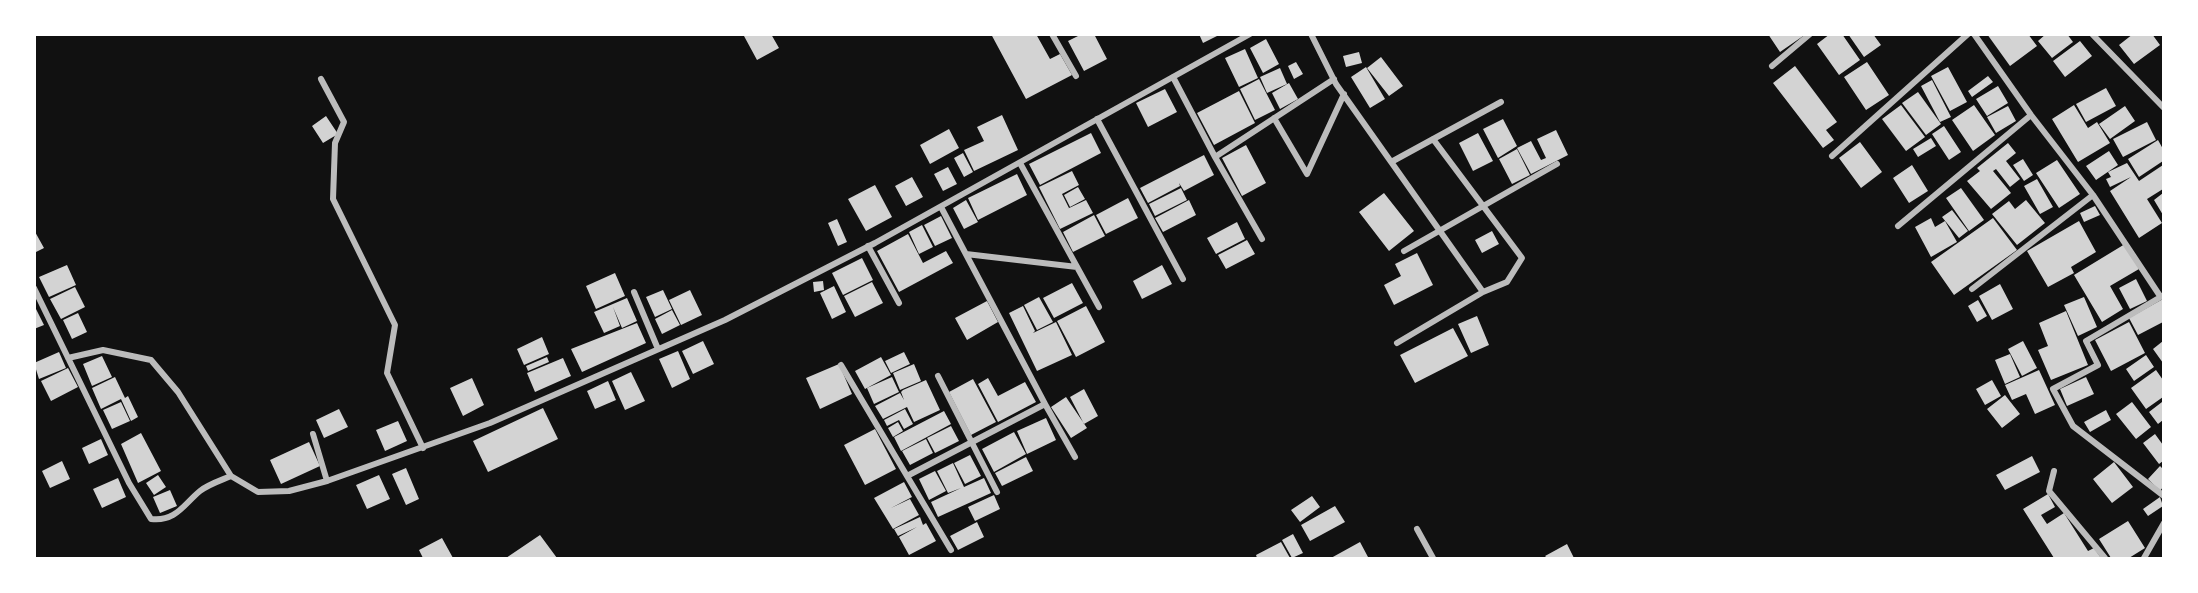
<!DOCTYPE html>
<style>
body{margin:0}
#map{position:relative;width:2198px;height:593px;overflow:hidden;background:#111;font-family:"DM Sans",sans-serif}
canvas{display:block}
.frame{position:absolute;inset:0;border:36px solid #fff;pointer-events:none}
</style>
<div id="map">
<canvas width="2198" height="593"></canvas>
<div class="frame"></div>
</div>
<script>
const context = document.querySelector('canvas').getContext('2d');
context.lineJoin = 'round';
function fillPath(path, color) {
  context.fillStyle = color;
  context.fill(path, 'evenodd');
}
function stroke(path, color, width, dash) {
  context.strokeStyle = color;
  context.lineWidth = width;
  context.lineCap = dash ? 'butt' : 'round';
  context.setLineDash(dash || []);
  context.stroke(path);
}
const building = new Path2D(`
 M748,34H771L779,48L757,60L744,36Z
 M991,34H1036L1050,59L1060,54L1072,75L1026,99Z
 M1082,34H1094L1107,59L1084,71L1068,41Z
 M1199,34H1221L1203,43Z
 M1768,34H1806L1780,52Z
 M1830,34H1842L1860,60L1839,75L1817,44Z
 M1848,34H1873L1881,45L1864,57Z
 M1987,34H2028L2037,46L2010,66Z
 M2046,34H2067L2073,42L2052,58L2038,41Z
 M2133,34H2152L2160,45L2134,64L2119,45Z
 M1266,39L1279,64L1263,73L1250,48Z
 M2080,41L2092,56L2065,77L2053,61Z
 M1245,49L1258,78L1239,87L1225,58Z
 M1359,52L1362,63L1346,67L1343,56Z
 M1381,57L1403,86L1389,96L1367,68Z
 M1296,62L1303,74L1294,79L1288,66Z
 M1867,62L1889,95L1866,110L1844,77Z
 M1795,66L1837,122L1826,130L1834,140L1823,148L1773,83Z
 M1366,67L1385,99L1370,108L1351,77Z
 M1948,67L1967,102L1950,111L1931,76Z
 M1280,68L1287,84L1267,93L1260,77Z
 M1988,76L1993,82L1972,97L1968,91Z
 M1259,79L1275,110L1255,120L1240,89Z
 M1932,80L1951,117L1940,122L1921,86Z
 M1289,83L1298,99L1280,109L1272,93Z
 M1998,86L2008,103L1987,116L1976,99Z
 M2106,88L2116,106L2086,122L2076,104Z
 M1165,89L1177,112L1148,127L1136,103Z
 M1239,91L1255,123L1214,145L1197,113Z
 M1918,92L1941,124L1926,135L1902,103Z
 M1901,105L1925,137L1906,151L1882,119Z
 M1974,105L1995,135L1973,151L1952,120Z
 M2074,105L2088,128L2097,122L2110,143L2078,162L2052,119Z
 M2008,106L2016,121L1996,133L1987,117Z
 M2125,106L2135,121L2110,139L2099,124Z
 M1002,115L1018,150L974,171L964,150L984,141L977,127Z
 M326,116L338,134L323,143L312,126Z
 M1503,119L1517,146L1498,158L1483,129Z
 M2147,122L2156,140L2123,157L2113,139Z
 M1944,126L1961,152L1949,160L1932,134Z
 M949,129L959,148L930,164L920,145Z
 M1556,130L1568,155L1531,174L1517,148L1531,141L1541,160L1546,158L1537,139Z
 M1091,133L1101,153L1040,185L1029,164Z
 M1478,133L1493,161L1473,171L1459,143Z
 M1931,138L1936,146L1918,157L1913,149Z
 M2158,140L2163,149V161L2139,177L2128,159Z
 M1860,142L1882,172L1861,188L1839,158Z
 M2008,143L2016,153L2006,161L2020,179L2010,187L1996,169L1993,171L2011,193L1991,209L1967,181L1980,171L1977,168Z
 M1246,145L1266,183L1242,196L1222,158Z
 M1517,149L1530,175L1512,184L1499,159Z
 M2109,151L2118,165L2096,180L2086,166Z
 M963,153L973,172L964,177L954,158Z
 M1204,155L1214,175L1184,191L1179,183L1180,186L1148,203L1140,188Z
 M2023,159L2033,175L2024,181L2013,165Z
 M2057,160L2080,194L2059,208L2036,173Z
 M2127,163L2139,181L2163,165V189L2147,199L2162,223L2139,238L2110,191L2131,177L2110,187L2106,179L2111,177L2108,172Z
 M1912,165L1928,191L1909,203L1893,178Z
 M948,167L957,184L943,191L934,174Z
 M1072,171L1079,185L1062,194L1069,208L1067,209L1086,200L1093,213L1060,229L1039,187Z
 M1017,174L1027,195L978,220L968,198Z
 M912,177L923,197L906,206L895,186Z
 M2037,179L2053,207L2040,214L2024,186Z
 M875,185L892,217L866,231L848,199Z
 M1078,187L1085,199L1070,207L1064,195Z
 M1181,188L1187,200L1155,216L1149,204Z
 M1961,188L1984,220L1969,231L1946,198Z
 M1384,193L1414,231L1389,251L1359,212Z
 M2163,193V215L2154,200Z
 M1128,198L1138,218L1106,234L1096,215Z
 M966,200L978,222L964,229L953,208Z
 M1189,200L1196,215L1163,232L1155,218Z
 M2026,200L2045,223L2017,245L1992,214L2009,201L2015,209Z
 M2095,206L2100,215L2084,222L2080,213Z
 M1952,210L1968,231L1959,238L1942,217Z
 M1094,215L1105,236L1073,252L1063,232Z
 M941,216L952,238L935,246L924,225Z
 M1931,218L1935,227L1945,221L1957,242L1931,257L1915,227Z
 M1993,218L2017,250L1954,295L1931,262Z
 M837,219L847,242L838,246L828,223Z
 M2079,221L2096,252L2071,267L2074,273L2048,287L2027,251Z
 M1237,222L1245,239L1216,254L1207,238Z
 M922,225L933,247L919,254L909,232Z
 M34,230L44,248L34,253Z
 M1492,231L1499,244L1482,253L1475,240Z
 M908,234L923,263L946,251L953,263L899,292L877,251Z
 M1247,240L1255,254L1226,269L1218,255Z
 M2125,244L2139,269L2110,286L2123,309L2102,322L2074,275Z
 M1417,253L1433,285L1394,305L1384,285L1401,276L1395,264Z
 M862,258L873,280L843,295L832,273Z
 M67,265L76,285L49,297L39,277Z
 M1162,265L1172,284L1142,299L1133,281Z
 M615,273L625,296L596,309L586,286Z
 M2136,279L2147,301L2130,309L2119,288Z
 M823,281L824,290L814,292L813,282Z
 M872,282L883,303L855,317L844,296Z
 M1072,283L1083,303L1054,318L1043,298Z
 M2000,284L2013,309L1992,320L1979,296Z
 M834,286L846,312L832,319L820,293Z
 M75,287L85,307L61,319L50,299Z
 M663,290L672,309L655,317L646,297Z
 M690,290L702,315L681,325L669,300Z
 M1039,297L1053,322L1037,330L1024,305Z
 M2084,297L2097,327L2078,336L2064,305Z
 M627,298L637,321L622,328L613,307L620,326L604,333L594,312Z
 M2163,299V322L2138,335L2129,318Z
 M1978,300L1987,316L1977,322L1968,306Z
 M987,301L998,322L967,340L955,318Z
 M34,305L44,325L34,329Z
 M1023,306L1035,331L1033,333L1056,322L1072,355L1037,371L1009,313Z
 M1086,306L1105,342L1076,357L1057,321Z
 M672,310L680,325L662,334L655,319Z
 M2066,311L2088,365L2051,380L2038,350L2048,346L2039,323Z
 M78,313L87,332L72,339L63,320Z
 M1477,316L1489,345L1471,353L1458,324Z
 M2129,322L2145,353L2111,371L2095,340Z
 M637,323L646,343L582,372L571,349Z
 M1453,328L1468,356L1415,383L1400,355Z
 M542,337L549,354L524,365L517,349Z
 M703,341L714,364L693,374L682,351Z
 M2023,341L2037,368L2022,376L2008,349Z
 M2163,341V363L2153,349Z
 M678,351L690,379L672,388L659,359Z
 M59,352L66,368L39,379L34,363Z
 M904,352L910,364L891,373L885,361Z
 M2010,354L2020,377L2005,384L1995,360Z
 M2146,355L2154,367L2134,381L2126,369Z
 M102,356L112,377L92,386L83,364Z
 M547,357L549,362L528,371L526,366Z
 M881,357L891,375L865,389L855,371Z
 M563,358L571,376L535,392L527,373Z
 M839,364L852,394L820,409L806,378Z
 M914,364L921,381L900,390L893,373Z
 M68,368L78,387L51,401L41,381Z
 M2039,370L2055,405L2035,414L2026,394L2012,400L2005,385Z
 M2156,370L2163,380V397L2146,409L2131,388Z
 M631,372L645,401L625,410L612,381Z
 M115,377L125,398L128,396L138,417L131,421L121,399L101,409L92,388Z
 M892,377L899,392L874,404L867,388Z
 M2086,377L2094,394L2067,406L2060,389Z
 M472,378L484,405L463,416L450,388Z
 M988,378L998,396L1025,382L1036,402L998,422L978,384Z
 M973,379L996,422L971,435L949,392Z
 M926,380L940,410L914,422L907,407L883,419L875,406L900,393L904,400L901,392L903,390Z
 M1992,380L2001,396L1985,405L1976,389Z
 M608,381L616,400L595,409L587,391Z
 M1084,389L1098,416L1084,424L1070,397Z
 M2005,395L2020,414L2002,428L1987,409Z
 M1066,397L1087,428L1071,438L1051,407Z
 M121,402L130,421L112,429L103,410Z
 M2132,402L2151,427L2136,439L2116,414Z
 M2162,402L2163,420L2158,424L2149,412Z
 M543,408L558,439L488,472L473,441Z
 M339,409L348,427L324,438L316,420Z
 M905,409L913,424L904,429L899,420L887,426L884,420Z
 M2106,410L2111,420L2090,432L2084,422Z
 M944,411L951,424L901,451L894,437Z
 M1046,418L1056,440L1027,454L1017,431Z
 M398,421L407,441L385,451L376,430Z
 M898,422L903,431L893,437L888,428Z
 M951,426L959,441L935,453L927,438Z
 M875,429L896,469L865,485L844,445Z
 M1014,432L1026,454L994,472L982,449Z
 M141,433L161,471L138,483L121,444Z
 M2155,434L2163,445V461L2159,464L2143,443Z
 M101,439L108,455L89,464L82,448Z
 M926,439L933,453L910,465L902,451Z
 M309,442L320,466L281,484L270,460Z
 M970,455L981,476L965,484L954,463Z
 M2032,456L2040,472L2005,490L1996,475Z
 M1026,457L1033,471L1002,486L995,473Z
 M62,461L70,479L50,488L42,471Z
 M2114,462L2133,487L2112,503L2093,479Z
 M953,463L964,487L984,478L991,493L938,517L931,502L961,488L948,493L937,471Z
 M2160,466L2163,469V487L2160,491L2148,479Z
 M406,468L419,499L406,505L392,474Z
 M935,471L946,491L929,500L919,479Z
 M158,475L166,487L154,495L146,483Z
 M379,475L390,499L367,509L356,485Z
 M118,478L126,497L102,508L93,489Z
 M904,482L912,497L891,508L910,499L919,515L893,529L874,498Z
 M170,490L177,506L160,513L153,497Z
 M2048,494L2055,507L2041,515L2047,524L2064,513L2088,551L2094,548L2101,558H2054L2023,509Z
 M994,495L1000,509L975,521L968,507Z
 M1312,496L1320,507L1300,522L1291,510Z
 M2160,497L2163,506L2148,516L2143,509Z
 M1335,506L1345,522L1310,541L1301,525Z
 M920,517L923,525L926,523L936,541L909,555L899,537L917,527L898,536L894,529Z
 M2128,521L2145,548L2129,558H2111L2099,539Z
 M977,522L984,537L958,550L950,536Z
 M1293,534L1303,553L1292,558L1282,540Z
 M540,535L557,558H506Z
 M442,538L453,558H423L419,550Z
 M1281,542L1290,558H1257L1256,555Z
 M1360,542L1368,557L1331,558Z
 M1567,544L1574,558H1547L1545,556Z`);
const minor = new Path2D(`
 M1052,34L1076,76
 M1311,34L1336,84L1483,292L1397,343
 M2092,34L2164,108
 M1772,66L1810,34
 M1173,77L1215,157L1262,239
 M321,79L344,122L335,143L333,199L395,325L387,373L423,448
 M1274,118L1307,174L1344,94
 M1097,119L1183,279
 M1433,139L1522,258L1507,282L1483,292
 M1832,156L1968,34
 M1215,157L1334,79
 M1393,161L1501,102
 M1020,163L1099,307
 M2093,195L2160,296
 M1898,226L2031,115
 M868,246L899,303
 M1404,251L1557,164
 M966,254L1077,267
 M34,288L129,483L151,519C176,522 184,504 200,491C209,484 222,480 231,476
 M1972,289L2093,195L2031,115L1974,34
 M634,292L658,349
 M2164,295L2086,341L2098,365L2053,389L2073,426L2164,496
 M68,358L103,350L151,360L178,392L231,476L258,492L289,491L327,481L490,423L725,320L875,243L1250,34
 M841,365L951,550
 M938,376L997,492
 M1045,404L1075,457
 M313,434L327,481
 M2054,471L2049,491L2105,558
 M907,476L1045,404L941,207
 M1417,529L1433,558
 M2144,558L2164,523`);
fillPath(building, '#d3d3d3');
stroke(minor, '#bcbcbc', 6);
</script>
